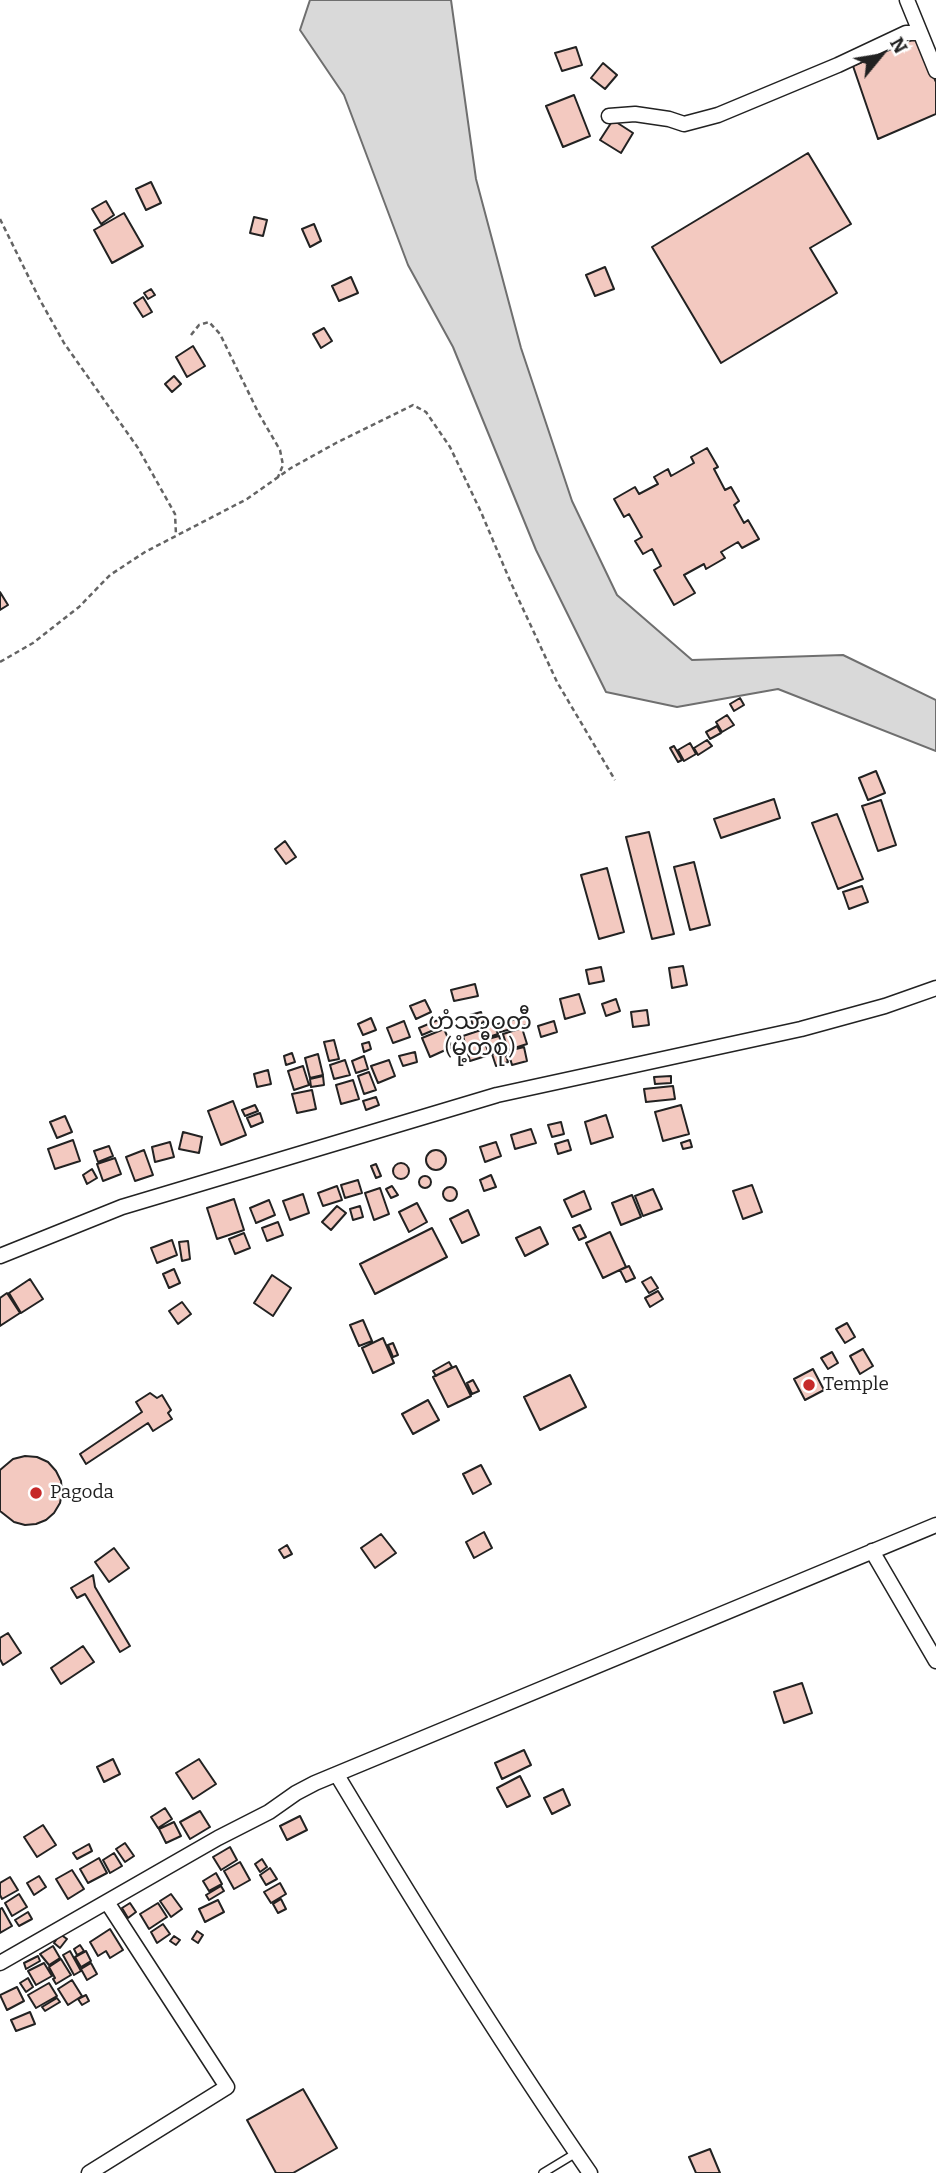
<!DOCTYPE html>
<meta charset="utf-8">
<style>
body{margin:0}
#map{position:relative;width:936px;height:2173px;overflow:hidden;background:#fff;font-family:Bitter,serif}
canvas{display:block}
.north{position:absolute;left:845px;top:21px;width:70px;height:70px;-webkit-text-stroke:5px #fff;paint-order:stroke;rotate:60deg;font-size:19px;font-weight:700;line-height:28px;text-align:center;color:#222}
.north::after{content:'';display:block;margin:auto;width:24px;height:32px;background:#222;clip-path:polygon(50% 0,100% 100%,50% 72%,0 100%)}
</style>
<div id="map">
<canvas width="936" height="2173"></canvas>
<div class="north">N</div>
</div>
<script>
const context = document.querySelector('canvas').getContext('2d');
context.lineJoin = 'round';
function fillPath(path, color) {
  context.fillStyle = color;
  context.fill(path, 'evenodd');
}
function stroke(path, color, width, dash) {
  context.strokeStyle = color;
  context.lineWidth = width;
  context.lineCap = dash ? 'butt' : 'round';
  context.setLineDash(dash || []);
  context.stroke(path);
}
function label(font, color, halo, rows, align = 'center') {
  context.font = font + ' Bitter,"Noto Sans Myanmar",serif';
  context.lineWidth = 5;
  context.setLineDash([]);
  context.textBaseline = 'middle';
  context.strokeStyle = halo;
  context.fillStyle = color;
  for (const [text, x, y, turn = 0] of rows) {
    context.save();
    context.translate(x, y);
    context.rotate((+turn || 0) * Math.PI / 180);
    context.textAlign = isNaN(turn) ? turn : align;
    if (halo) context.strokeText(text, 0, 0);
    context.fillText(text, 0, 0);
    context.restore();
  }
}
const water = new Path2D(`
 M310,0H451L476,179L521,348L572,501L617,595L692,660L843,655L936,700V751L778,689L677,707L606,692L536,550L453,347L408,265L344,95L300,30Z`);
const building = new Path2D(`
 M916,38L936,82V114L878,139L853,66Z
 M576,47L582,65L562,71L555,53Z
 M603,63L617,75L605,89L591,78Z
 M574,95L590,136L563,147L546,106Z
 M613,120L633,133L621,153L600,140Z
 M808,153L851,224L810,248L837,293L721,363L652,247Z
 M151,182L161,203L146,210L136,189Z
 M106,201L114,215L101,224L92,209Z
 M124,213L143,246L112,263L94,230Z
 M254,217L267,220L263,236L250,233Z
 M314,224L321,241L310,247L302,229Z
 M605,267L614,289L595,296L586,275Z
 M351,277L358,293L339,301L332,286Z
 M151,289L155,295L148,299L144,293Z
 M143,297L152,312L143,317L134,303Z
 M324,328L332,341L321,348L313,334Z
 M193,346L205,366L187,377L176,357Z
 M174,376L181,384L172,392L165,384Z
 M707,448L718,467L714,469L725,490L731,487L739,501L734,505L744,523L748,520L759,539L742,548L738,542L721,552L725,558L706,569L704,564L684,575L695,593L674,605L654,570L661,566L652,549L643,554L635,541L642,537L629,514L624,517L614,499L635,487L639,494L658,484L654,477L668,469L671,476L694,463L691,457Z
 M0,592L8,605L0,610Z
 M740,698L744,705L734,711L730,704Z
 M727,715L734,725L722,732L716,722Z
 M717,726L721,733L710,739L706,732Z
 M707,740L712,746L698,755L694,748Z
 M690,743L696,754L684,761L678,750Z
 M674,746L682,760L678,762L670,748Z
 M876,771L885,793L868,800L859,778Z
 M774,799L780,818L721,838L714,819Z
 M881,800L896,845L878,851L862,806Z
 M837,814L863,879L838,889L812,823Z
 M649,832L674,934L652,939L626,837Z
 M285,841L296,857L286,864L275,849Z
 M694,862L710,925L690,930L674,867Z
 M607,868L624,932L599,939L581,875Z
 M862,886L868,902L849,909L843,892Z
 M683,966L687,985L672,988L669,968Z
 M601,967L604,981L589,984L586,970Z
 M475,984L478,996L454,1001L451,990Z
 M579,994L585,1013L565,1019L560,999Z
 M616,999L620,1011L606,1016L602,1004Z
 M425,1000L431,1012L416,1019L410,1006Z
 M647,1010L649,1025L633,1027L631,1012Z
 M481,1012L484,1022L473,1026L470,1015Z
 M527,1016L530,1024L500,1032L498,1024Z
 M371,1018L376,1030L363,1035L358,1024Z
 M438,1020L441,1027L422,1035L419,1028Z
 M404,1021L410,1037L393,1043L387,1028Z
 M554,1021L557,1032L541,1037L538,1026Z
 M493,1022L498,1034L489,1037L484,1025Z
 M522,1028L527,1044L508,1050L503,1034Z
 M444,1029L452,1047L430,1057L422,1038Z
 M481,1030L489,1055L470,1061L463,1036Z
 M499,1036L503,1048L492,1052L488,1039Z
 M334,1040L339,1059L329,1061L324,1042Z
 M369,1042L371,1049L364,1052L362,1044Z
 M524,1047L527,1061L512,1065L508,1051Z
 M504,1050L508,1062L496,1066L492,1054Z
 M415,1052L417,1062L403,1066L399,1056Z
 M292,1053L295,1062L286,1065L284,1056Z
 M318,1054L323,1075L310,1078L305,1058Z
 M364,1056L368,1069L356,1073L352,1061Z
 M345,1060L350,1075L334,1079L330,1065Z
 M389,1060L395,1076L378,1083L371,1066Z
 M303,1066L309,1085L294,1090L288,1071Z
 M268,1070L271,1084L257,1087L254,1074Z
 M369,1072L376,1090L364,1094L358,1076Z
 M323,1076L324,1085L311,1087L310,1079Z
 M671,1076V1083L655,1084L654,1077Z
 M353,1080L359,1099L341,1104L336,1085Z
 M673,1086L675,1099L646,1102L644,1089Z
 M312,1090L316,1109L297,1113L292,1094Z
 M376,1097L379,1105L366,1110L363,1101Z
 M233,1101L246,1135L221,1145L208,1111Z
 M255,1105L258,1111L245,1116L242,1110Z
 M681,1105L689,1134L663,1141L655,1112Z
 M260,1113L263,1122L251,1127L247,1118Z
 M606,1115L613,1137L591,1144L585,1122Z
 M65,1116L72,1132L57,1138L50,1122Z
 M561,1122L564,1134L552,1137L548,1125Z
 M531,1129L536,1143L515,1149L511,1135Z
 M183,1132L202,1137L199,1153L179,1149Z
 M73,1140L80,1161L55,1169L48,1149Z
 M568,1140L571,1150L558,1154L555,1144Z
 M690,1140L692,1147L683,1149L681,1143Z
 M170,1142L174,1157L155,1162L152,1147Z
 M496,1142L501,1156L485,1162L480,1147Z
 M109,1146L113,1156L98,1162L94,1151Z
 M144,1150L153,1175L135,1181L126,1157Z
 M426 1160a10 10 0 1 1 20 0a10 10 0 1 1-20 0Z
 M115,1158L121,1174L103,1181L97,1164Z
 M393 1171a8 8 0 1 1 16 0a8 8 0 1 1-16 0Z
 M376,1164L381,1176L376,1178L371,1166Z
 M92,1169L97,1178L87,1184L83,1175Z
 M491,1175L496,1187L484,1191L480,1180Z
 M419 1182a6 6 0 1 1 12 0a6 6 0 1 1-12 0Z
 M358,1180L362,1193L345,1198L341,1185Z
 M752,1185L762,1212L743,1219L733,1191Z
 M337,1186L342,1200L323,1206L318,1193Z
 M392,1186L398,1195L391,1198L386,1189Z
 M443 1194a7 7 0 1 1 14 0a7 7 0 1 1-14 0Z
 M380,1188L389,1214L374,1220L365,1193Z
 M653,1189L662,1209L643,1216L635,1196Z
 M584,1191L591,1209L572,1217L564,1200Z
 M303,1194L309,1213L290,1220L283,1201Z
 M632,1195L641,1217L621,1225L612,1203Z
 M234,1199L244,1230L217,1239L207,1208Z
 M269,1200L275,1215L256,1223L250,1208Z
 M417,1203L427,1222L409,1232L399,1212Z
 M337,1206L346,1213L331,1230L322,1222Z
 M360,1206L363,1217L353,1220L350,1209Z
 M468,1210L479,1235L462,1243L450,1219Z
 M278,1222L283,1235L267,1241L262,1228Z
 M580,1225L586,1237L579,1240L573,1228Z
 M540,1227L548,1244L525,1256L516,1238Z
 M432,1228L447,1257L375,1294L360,1264Z
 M610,1232L626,1267L603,1278L586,1243Z
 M244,1233L250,1248L235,1254L229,1239Z
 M172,1240L177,1255L157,1263L151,1248Z
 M188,1241L190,1259L182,1261L179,1242Z
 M629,1266L635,1278L626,1282L620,1270Z
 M174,1269L180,1283L169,1288L163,1274Z
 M272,1275L291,1288L273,1316L254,1303Z
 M651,1277L658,1288L649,1293L642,1282Z
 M30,1279L43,1299L21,1313L9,1293Z
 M658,1291L663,1299L650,1307L645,1298Z
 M7,1293L20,1313L0,1326V1298Z
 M182,1302L191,1314L178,1324L169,1311Z
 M363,1320L372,1341L359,1346L350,1325Z
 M847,1323L855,1337L845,1343L836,1329Z
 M383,1338L394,1363L373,1373L362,1348Z
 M393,1343L398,1355L393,1357L388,1345Z
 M863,1349L873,1366L860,1374L850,1356Z
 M832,1352L838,1363L828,1369L821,1358Z
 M449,1362L452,1367L436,1376L433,1371Z
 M456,1366L471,1396L448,1407L433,1377Z
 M813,1369L824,1390L805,1400L794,1379Z
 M570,1375L586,1407L540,1430L524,1397Z
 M473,1380L479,1391L472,1394L467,1383Z
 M150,1393L157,1398L162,1395L171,1410L168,1413L172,1419L153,1431L148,1423L86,1464L80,1454L142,1412L136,1402Z
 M428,1400L439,1420L413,1434L402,1414Z
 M25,1456L37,1457L48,1462L56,1471L61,1481L62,1492L60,1503L54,1513L46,1520L36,1524L25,1525L14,1522L0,1511V1470L13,1459Z
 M481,1465L491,1484L473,1494L463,1474Z
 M484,1532L492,1548L474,1558L466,1542Z
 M381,1534L396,1553L375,1568L361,1548Z
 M287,1545L292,1554L284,1558L279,1550Z
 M114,1548L129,1568L109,1582L95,1562Z
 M93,1575L95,1587L130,1646L120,1652L85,1594L77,1598L71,1588Z
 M8,1633L21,1653L3,1665L0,1659V1638Z
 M83,1646L94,1662L61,1684L51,1668Z
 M802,1683L812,1713L784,1723L774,1692Z
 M524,1750L531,1765L502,1779L495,1763Z
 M113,1759L120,1774L104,1782L97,1767Z
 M199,1759L216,1784L193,1799L176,1773Z
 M520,1776L530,1796L507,1807L497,1788Z
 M563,1789L570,1805L552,1814L544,1798Z
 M165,1808L172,1819L158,1828L151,1817Z
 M200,1811L210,1827L190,1839L180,1822Z
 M300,1816L307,1830L287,1840L280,1826Z
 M174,1822L181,1836L166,1843L159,1829Z
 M43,1825L56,1845L37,1857L24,1837Z
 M125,1843L134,1856L125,1862L116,1849Z
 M89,1844L92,1851L77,1859L73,1853Z
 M230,1847L237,1860L221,1870L213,1857Z
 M114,1853L122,1866L110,1873L103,1860Z
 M99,1858L107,1873L88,1883L80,1869Z
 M262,1859L267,1867L260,1872L255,1864Z
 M240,1862L250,1880L234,1889L224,1871Z
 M270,1868L277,1879L266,1885L260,1875Z
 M72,1870L84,1889L68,1899L56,1879Z
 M216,1873L222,1884L209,1891L203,1881Z
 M39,1876L46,1887L34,1895L27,1883Z
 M10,1877L18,1890L2,1899L0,1895V1883Z
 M280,1883L286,1894L271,1903L264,1892Z
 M221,1886L224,1891L209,1900L206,1895Z
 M19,1894L27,1907L12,1916L5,1903Z
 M171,1894L182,1909L171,1917L160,1901Z
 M281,1899L286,1909L278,1913L273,1904Z
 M218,1900L224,1912L205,1922L199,1909Z
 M130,1903L136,1912L128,1918L122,1908Z
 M158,1903L167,1917L149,1929L140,1914Z
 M2,1908L12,1926L0,1933V1909Z
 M28,1912L32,1919L19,1926L15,1920Z
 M163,1924L170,1934L157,1943L151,1932Z
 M110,1929L123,1950L110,1958L106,1951L98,1956L90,1942Z
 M197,1931L203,1935L198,1943L192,1939Z
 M60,1934L67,1939L60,1948L54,1943Z
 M174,1936L180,1940L176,1945L170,1941Z
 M80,1945L84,1951L77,1955L74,1949Z
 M53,1946L60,1958L49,1965L40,1954Z
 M70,1951L81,1971L74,1975L63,1955Z
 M86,1951L91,1961L81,1967L75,1957Z
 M38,1956L40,1961L26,1969L24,1963Z
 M61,1959L71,1975L56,1984L53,1979L55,1978L49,1967Z
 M44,1963L52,1976L36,1985L28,1971Z
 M91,1963L97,1974L87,1980L81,1969Z
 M28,1978L33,1987L26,1992L20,1983Z
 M72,1980L82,1996L68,2005L58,1989Z
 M49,1983L57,1996L36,2008L28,1995Z
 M17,1987L24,2001L7,2010L0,1995Z
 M86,1995L89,2001L82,2005L78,1999Z
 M57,1998L60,2002L45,2011L42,2007Z
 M30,2012L35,2024L16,2031L11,2020Z
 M303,2089L337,2148L293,2173H276L247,2120Z
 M710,2149L720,2173H696L689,2157Z`);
const path = new Path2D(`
 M0,219L40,300L64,343L138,448L175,514L176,535
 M191,335L199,325L209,322L220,334L259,414L280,450L283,465L278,477
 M0,662L33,643L79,607L110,575L145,552L247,499L291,468L336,443L413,405L426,412L450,447L481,512L511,583L557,682L615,780`);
const lane = new Path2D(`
 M543,2173L576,2153`);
const street = new Path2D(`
 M907,0L936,71
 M609,116L635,114L669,119L684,124L718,115L838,65L906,33H920
 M0,1256L122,1207L497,1095L801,1029L885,1006L936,988
 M872,1551L936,1661
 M337,1775C418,1910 501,2044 590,2173
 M0,1963L218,1838L269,1812L296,1793L315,1783L936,1525
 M89,2173L227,2087L107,1902`);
const markers = [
 [809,1385,7,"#c62828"],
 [36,1493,7,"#c62828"]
];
const poiNames = [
 ["Temple",823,1385],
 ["Pagoda",50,1493]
];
const quarterNames = [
 ["ဟံသာဝတီ",480,1023],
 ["(မုံ့တီစု)",480,1049]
];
fillPath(water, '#d9d9d9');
stroke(water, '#6f6f6f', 2);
fillPath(building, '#f3c9c0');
stroke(building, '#222', 2);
stroke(lane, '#222', 10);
stroke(street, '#222', 17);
stroke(path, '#646464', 2.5, [5, 3.5]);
stroke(lane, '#fff', 7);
stroke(street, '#fff', 14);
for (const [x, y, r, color] of markers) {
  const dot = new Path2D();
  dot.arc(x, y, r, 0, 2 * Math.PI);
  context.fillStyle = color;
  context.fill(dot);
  stroke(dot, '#fff', 2.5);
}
label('19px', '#222', '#fff', poiNames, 'left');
label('23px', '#222', '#fff', quarterNames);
</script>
